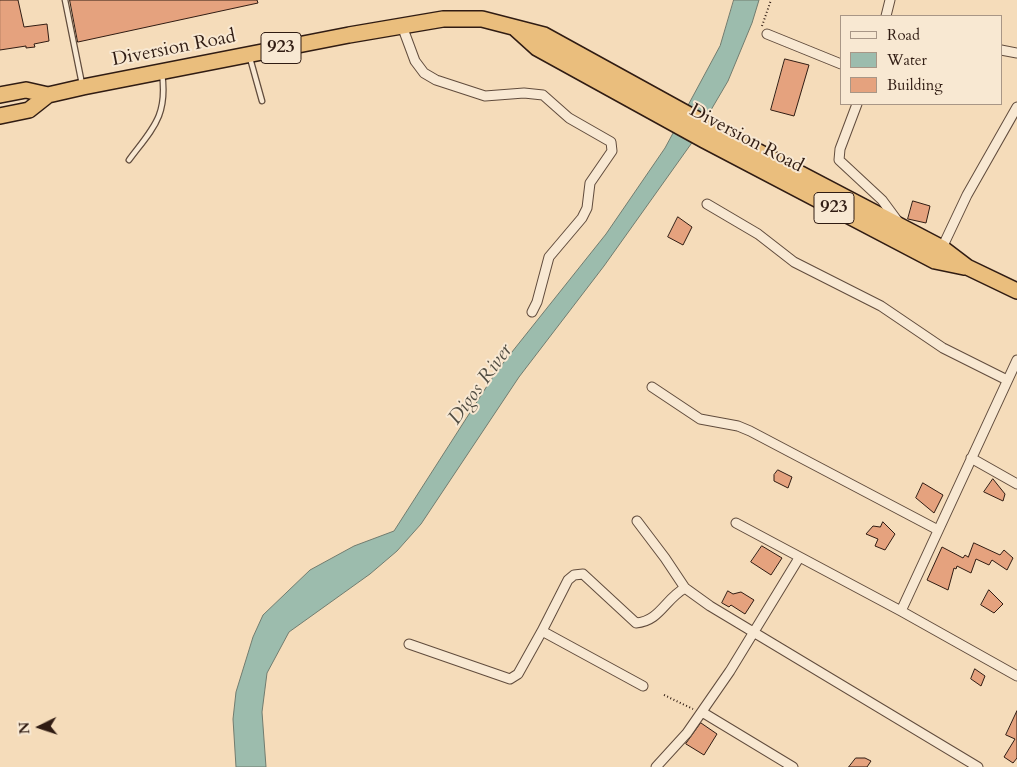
<!DOCTYPE html>
<style>
body{margin:0}
#map{position:relative;width:1017px;height:767px;overflow:hidden;background:#f5dcba;font-family:Cardo,serif}
canvas{display:block}
.legend{position:absolute;left:840px;top:15px;width:162px;height:90px;box-sizing:border-box;background:#f8e8d2;border:1px solid #a89686;margin:0;padding:6px 9px;list-style:none;font-size:15px;color:#301c13}
.legend li{display:flex;align-items:center;gap:10px;height:25px}
.legend b{width:25px;border:1px solid #a89686}
.north{position:absolute;left:15px;top:702px;width:50px;height:50px;-webkit-text-stroke:4px #f8e8d2;paint-order:stroke;rotate:266deg;font-size:14px;font-weight:700;line-height:20px;text-align:center;color:#301c13}
.north::after{content:'';display:block;margin:auto;width:18px;height:22px;background:#301c13;clip-path:polygon(50% 0,100% 100%,50% 72%,0 100%)}
</style>
<div id="map">
<canvas width="1017" height="767"></canvas>
<ul class="legend">
<li><b style="height:6px;background:#f8e8d2"></b>Road</li>
<li><b style="height:14px;background:#9cbcad"></b>Water</li>
<li><b style="height:14px;background:#e5a27e"></b>Building</li>
</ul>
<div class="north">N</div>
</div>
<script>
const context = document.querySelector('canvas').getContext('2d');
context.lineJoin = 'round';
function fillPath(path, color) {
  context.fillStyle = color;
  context.fill(path, 'evenodd');
}
function stroke(path, color, width, dash) {
  context.strokeStyle = color;
  context.lineWidth = width;
  context.lineCap = dash ? 'butt' : 'round';
  context.setLineDash(dash || []);
  context.stroke(path);
}
function label(font, color, halo, rows, align = 'center') {
  context.font = font + ' Cardo,serif';
  context.lineWidth = 4;
  context.setLineDash([]);
  context.textBaseline = 'middle';
  context.strokeStyle = halo;
  context.fillStyle = color;
  for (const [text, x, y, turn = 0] of rows) {
    context.save();
    context.translate(x, y);
    context.rotate((+turn || 0) * Math.PI / 180);
    context.textAlign = isNaN(turn) ? turn : align;
    if (halo) context.strokeText(text, 0, 0);
    context.fillText(text, 0, 0);
    context.restore();
  }
}
const water = new Path2D(`
 M734,0H759L752,23L728,81L691,144L604,266L519,377L421,524L397,551L370,574L289,632L267,673L262,712L266,767H236L233,719L236,692L253,637L263,615L310,570L354,546L394,531L496,372L606,234L665,148L720,46Z`);
const building = new Path2D(`
 M0,0H18L24,27L47,24L49,41L34,44L35,47L26,48V46L0,50Z
 M70,0H257L258,3L78,42Z
 M785,59L809,65L794,116L771,110Z
 M913,201L930,206L926,223L908,219Z
 M678,217L692,227L683,245L668,237Z
 M778,470L792,477L788,488L774,481V475Z
 M993,479L1005,494L1003,501L984,492Z
 M923,483L943,495L934,513L916,498Z
 M883,522L895,534L885,550L875,546L878,539L866,534L873,526L880,527Z
 M974,543L1000,555L1004,550L1013,558L1007,570L992,560L989,565L976,559L971,573L957,566L956,569L954,568L948,590L927,580L942,547L963,558L965,555L968,557Z
 M762,546L782,558L771,575L751,562Z
 M989,590L1003,604L994,613L981,605Z
 M728,591L733,594L741,592L754,600L745,614L731,605L729,607L722,603Z
 M975,669L985,676L981,686L971,679Z
 M1017,711V758L1013,763L1004,757L1015,739L1006,735Z
 M701,723L717,734L704,755L686,744Z
 M856,758H865L871,761L867,767H849Z`);
const path = new Path2D(`
 M762,26L771,0
 M664,695L693,709`);
const service = new Path2D(`
 M65,0L82,84
 M250,58L262,101
 M129,160C153,128 168,116 162,73`);
const minor = new Path2D(`
 M886,16L890,0
 M402,26L415,61L424,73L436,80L485,96L524,93L543,95L569,118L611,142L612,151L590,183L587,208L582,218L549,257L537,302L532,312
 M767,34L841,64
 M1001,50L1017,53
 M857,104L840,149L839,160L882,200L899,223
 M707,204L758,234L794,262L881,306L943,348L1007,380
 M941,250L967,195L1017,107
 M652,387L700,419L738,426L750,431L938,530
 M971,458L1017,484
 M637,521L665,558L685,588L710,606L978,767
 M736,523L901,611L1017,676
 M901,611L1017,360
 M409,644L510,679L518,674L542,631
 M643,686L542,631L568,580L574,575L583,574L636,623C660,621 665,599 685,588
 M702,712L793,767
 M656,767L687,733L730,671L799,558`);
const trunk = new Path2D(`
 M516,29L537,48L704,140L935,261L964,267
 M0,95L26,90L48,95
 M0,116L29,110L48,95L83,87L349,35L443,19H482L544,35L711,127L942,248L967,267L1017,291`);
const shields = [
 [281,48,40],
 [834,208,40]
];
const shieldNames = [
 ["923",281,48],
 ["923",834,208]
];
const streetNames = [
 ["Diversion Road",174,49,-11],
 ["Diversion Road",746,139,28]
];
const waterNames = [
 ["Digos River",481,385,-54]
];
fillPath(water, '#9cbcad');
stroke(water, '#717c6f', 1);
fillPath(building, '#e5a27e');
stroke(building, '#301c13', 1);
stroke(service, '#614c3d', 7);
stroke(minor, '#614c3d', 11);
stroke(trunk, '#301c13', 18);
stroke(path, '#301c13', 2, [1, 2.5]);
stroke(service, '#f8e8d2', 4.5);
stroke(minor, '#f8e8d2', 9);
stroke(trunk, '#eabe7d', 15);
for (const [x, y, w] of shields) {
  const box = new Path2D();
  box.roundRect(x - w / 2, y - 15.5, w, 31, 4);
  context.fillStyle = '#f8e8d2';
  context.fill(box);
  stroke(box, '#301c13', 1);
}
label('bold 18px', '#301c13', null, shieldNames);
label('19px', '#301c13', '#f8e8d2', streetNames);
label('italic 20px', '#504c41', '#f8e8d2', waterNames);
</script>
